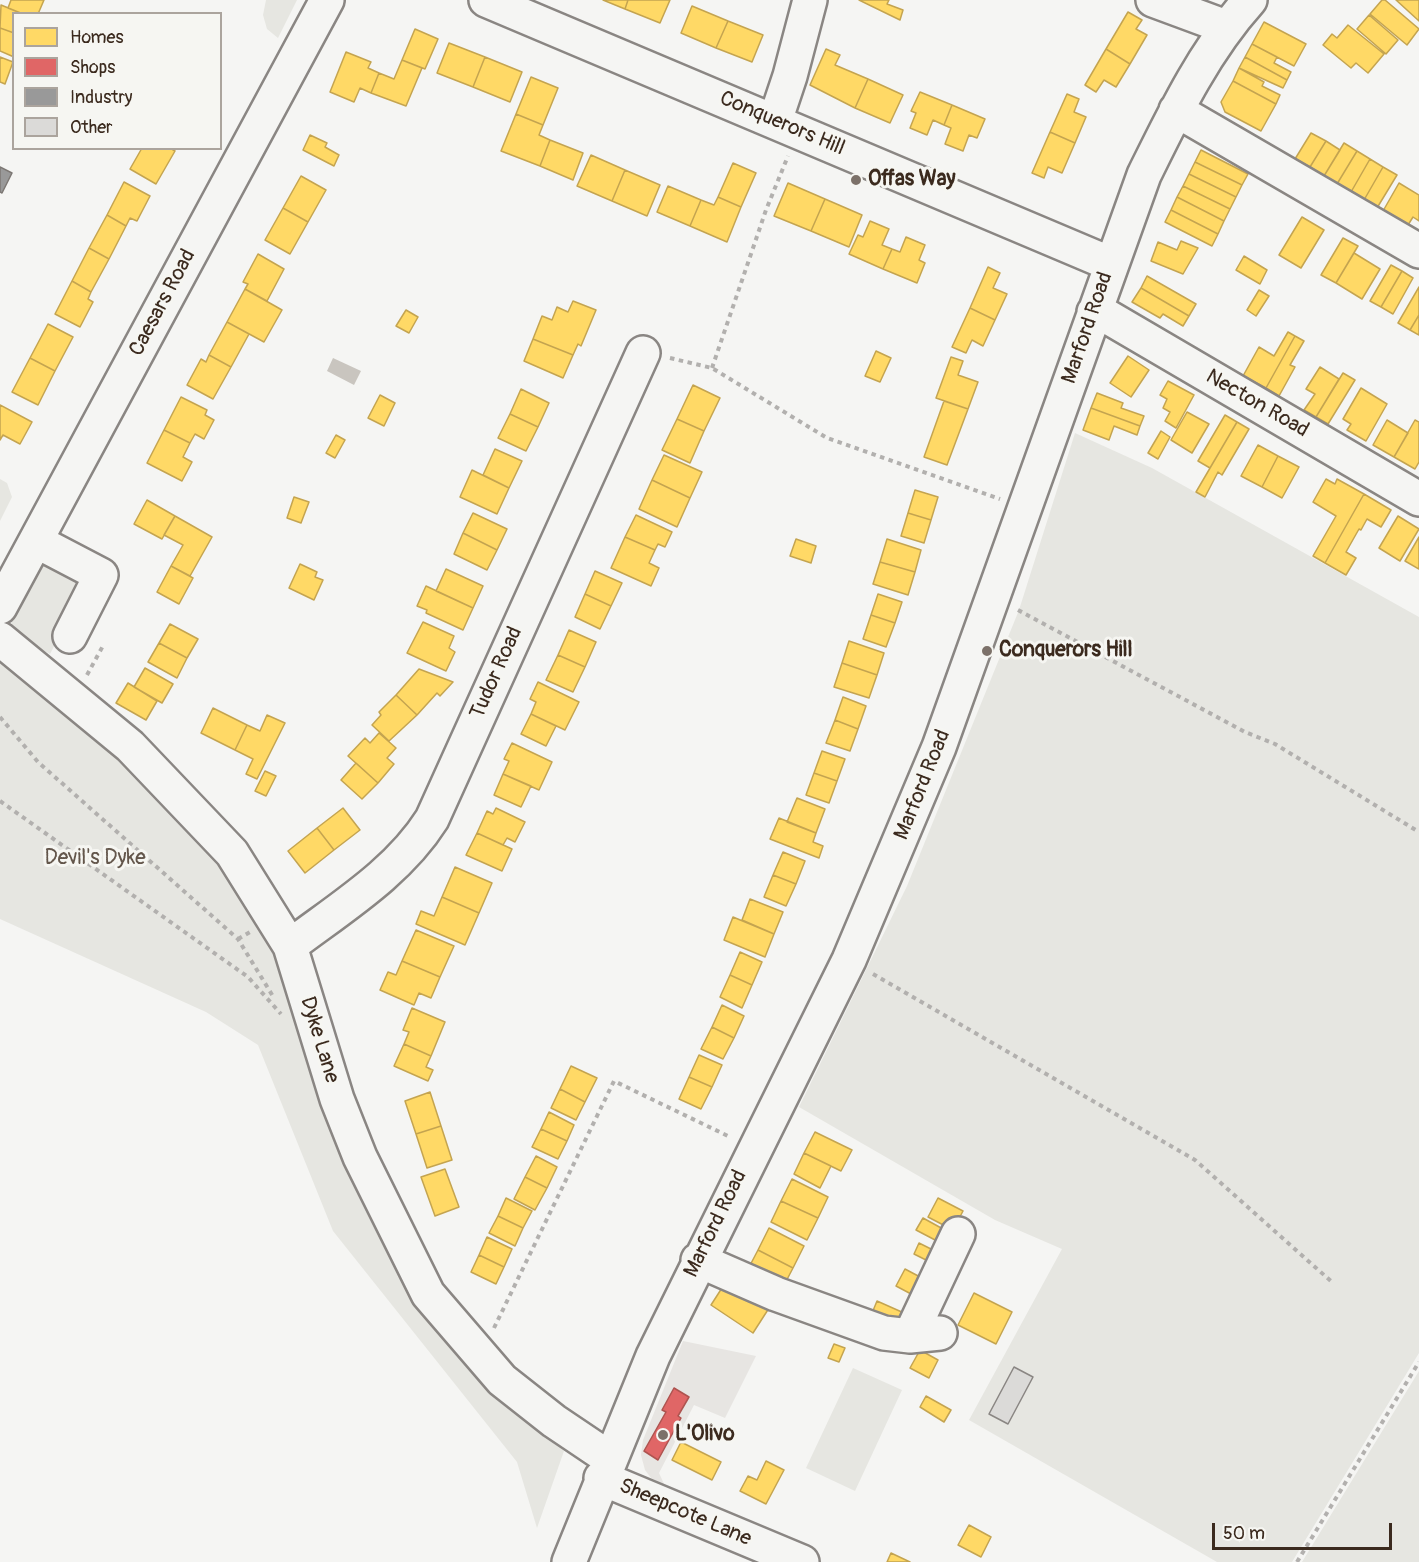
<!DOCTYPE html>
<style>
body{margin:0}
#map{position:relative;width:1419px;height:1562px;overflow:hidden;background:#f5f5f3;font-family:Pangolin,sans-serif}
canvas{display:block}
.legend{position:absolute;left:12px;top:12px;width:210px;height:138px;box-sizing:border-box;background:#f6f6f2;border:2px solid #aba49d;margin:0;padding:8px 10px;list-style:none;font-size:18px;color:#3b2a1e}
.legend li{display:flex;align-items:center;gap:12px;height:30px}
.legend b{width:30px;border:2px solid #aba49d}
.scale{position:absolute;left:1212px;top:1523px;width:180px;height:27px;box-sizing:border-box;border:3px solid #3b2a1e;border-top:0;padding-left:8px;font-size:18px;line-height:21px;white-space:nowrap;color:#3b2a1e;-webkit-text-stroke:4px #f6f6f2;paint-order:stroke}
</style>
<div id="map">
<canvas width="1419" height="1562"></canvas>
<ul class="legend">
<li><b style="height:16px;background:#ffd966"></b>Homes</li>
<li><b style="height:16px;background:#e06666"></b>Shops</li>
<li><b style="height:16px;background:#999"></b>Industry</li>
<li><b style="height:16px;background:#dbdad8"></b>Other</li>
</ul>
<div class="scale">50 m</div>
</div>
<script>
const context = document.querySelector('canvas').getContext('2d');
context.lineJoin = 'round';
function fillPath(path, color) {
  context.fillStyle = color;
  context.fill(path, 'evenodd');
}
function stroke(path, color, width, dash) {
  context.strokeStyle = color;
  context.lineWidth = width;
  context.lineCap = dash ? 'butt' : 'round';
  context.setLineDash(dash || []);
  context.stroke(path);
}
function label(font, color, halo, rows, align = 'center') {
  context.font = font + ' Pangolin,sans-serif';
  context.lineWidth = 6;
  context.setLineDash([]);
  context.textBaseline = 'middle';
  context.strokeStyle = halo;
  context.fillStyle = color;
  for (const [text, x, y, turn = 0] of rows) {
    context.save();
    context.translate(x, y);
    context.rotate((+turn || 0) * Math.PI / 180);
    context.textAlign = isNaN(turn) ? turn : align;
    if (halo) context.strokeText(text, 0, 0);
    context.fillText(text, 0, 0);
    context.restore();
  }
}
const built = new Path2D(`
 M683,1341L756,1356L725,1418L694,1405L659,1473L665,1486L651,1478L645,1470L641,1455L643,1440Z`);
const green = new Path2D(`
 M266,0H297L278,38L267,29L263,15Z
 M1075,433L1152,468L1419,617V1353L1292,1562H1217L969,1420L1062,1249L995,1220L799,1107L907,886L1019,610Z
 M0,479L7,483L12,497L0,521Z
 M57,561L85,587L50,654C40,648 17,640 12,628C8,616 33,568 44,563C47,561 53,561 57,561Z
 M0,651L134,764L228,864L294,968L331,1099L504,1390L564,1451L537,1528L517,1462L333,1231L258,1045L206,1012L0,919Z
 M853,1368L902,1390L855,1491L806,1468Z
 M1419,1371V1562H1302Z`);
const water = new Path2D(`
 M333,358L361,371L354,385L327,371Z`);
const homes = new Path2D(`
 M11,0H44L38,14H23L8,8Z
 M603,0H628L625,9Z
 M628,0H670L660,23L625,9Z
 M859,0H889L887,4L903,10L900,20Z
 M1382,0H1385L1419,29L1407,45L1370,14Z
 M1396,0H1419V21Z
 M1,5L23,14H14V33L0,28Z
 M692,6L728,21L716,48L681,33Z
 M1128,12L1142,20L1136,29L1147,35L1130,64L1106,49Z
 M1369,15L1398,40L1386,54L1357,29Z
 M728,21L763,35L752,62L716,48Z
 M1264,22L1306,44L1294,66L1252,44Z
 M1348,25L1384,54L1368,73L1356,63L1351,68L1323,45L1332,34L1337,38Z
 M0,28L14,33V57L0,51Z
 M415,29L438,39L425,69L402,60Z
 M449,43L485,57L473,87L437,73Z
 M1252,44L1277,57L1274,63L1291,72L1287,80L1245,57Z
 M826,49L840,55L835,65L868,79L855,108L810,85Z
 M1106,49L1130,64L1116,87L1104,80L1096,92L1085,85Z
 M346,52L371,62L368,68L379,73L371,93L360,88L354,102L330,92Z
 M0,57L13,62L5,84L0,82Z
 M485,57L522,72L510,102L473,87Z
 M1245,57L1287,80L1283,88L1239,68Z
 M402,60L422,68L406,106L371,93L379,73L394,79Z
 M1239,68L1264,82L1262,86L1280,95L1276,104L1233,81Z
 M531,77L558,88L543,125L516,114Z
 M868,79L903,95L890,123L855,108Z
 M1233,81L1276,104L1261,131L1225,112L1221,102Z
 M920,92L952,105L944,125L933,120L927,135L910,128L916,113L911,111Z
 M1067,94L1079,99L1074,112L1086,117L1075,143L1050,132Z
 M952,105L985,119L977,138L969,135L963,151L945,144L951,128L944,125Z
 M516,114L543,125L539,135L550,140L540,166L501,151Z
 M1050,132L1075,143L1062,173L1048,167L1044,178L1032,173Z
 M1311,133L1326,141L1310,167L1295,159Z
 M310,135L327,143L325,147L339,155L334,166L303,150Z
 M550,140L583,153L573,180L540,166Z
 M1326,141L1340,150L1324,176L1310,167Z
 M1344,143L1357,151L1337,184L1324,176Z
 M142,148H170L175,151L156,184L130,169Z
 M1201,150L1248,174L1242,185L1195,162Z
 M1357,151L1370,159L1351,192L1337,184Z
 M591,155L625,170L612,201L577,186Z
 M1370,159L1383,167L1364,200L1351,192Z
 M1195,162L1242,185L1236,197L1189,174Z
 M733,163L756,173L741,207L718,197Z
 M1383,167L1397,175L1377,208L1364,200Z
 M625,170L660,185L647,216L612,201Z
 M1189,174L1236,197L1230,209L1183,186Z
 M301,176L326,190L308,222L283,208Z
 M124,182L150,196L137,221L130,218L126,226L107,215Z
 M788,183L825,199L811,231L774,216Z
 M1399,183L1419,195V221L1413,217L1408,225L1383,211Z
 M668,186L701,200L690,226L657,212Z
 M1183,186L1230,209L1224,221L1177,197Z
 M718,197L741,207L727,242L690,226L701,200L714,205Z
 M1177,197L1224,221L1218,234L1171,210Z
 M825,199L862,215L849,247L811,231Z
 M283,208L308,222L290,254L265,240Z
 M1171,210L1218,234L1212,246L1165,222Z
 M107,215L126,226L109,259L89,248Z
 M1302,217L1324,230L1301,268L1279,255Z
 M870,221L889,229L882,245L892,249L883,269L849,254L858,235L863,237Z
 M906,237L925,245L919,260L925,263L917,283L883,269L892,249L900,252Z
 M1343,238L1358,246L1336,283L1321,275Z
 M1181,241L1198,248L1183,274L1151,261L1158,242L1177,250Z
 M89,248L109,259L91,292L72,281Z
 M1354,253L1380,269L1362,299L1336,283Z
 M258,254L284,269L267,301L245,289L248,284L243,282Z
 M1244,256L1267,270L1260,284L1236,270Z
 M1391,265L1402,271L1381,307L1370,301Z
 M988,267L1000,273L993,288L1007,294L995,320L970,308Z
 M1402,271L1413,278L1393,314L1381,307Z
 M1147,276L1196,304L1189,316L1141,288Z
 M72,281L91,292L88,299L93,302L80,327L55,314Z
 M1419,287V315L1410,330L1398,323Z
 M1141,288L1189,316L1183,326L1163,314L1160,318L1132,302Z
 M245,289L282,310L264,342L227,322Z
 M1259,290L1269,296L1256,316L1247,310Z
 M573,301L596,310L581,346L578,344L573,355L533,339L542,316L552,320L557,307L568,312Z
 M970,308L995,320L983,346L972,340L966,353L952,347Z
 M406,310L418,317L409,333L396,326Z
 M1419,315V335L1410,330Z
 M227,322L249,334L231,367L209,355Z
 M48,324L73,337L55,371L30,358Z
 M1288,332L1295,336L1266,388L1243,376L1259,347L1274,356Z
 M1295,336L1304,341L1290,365L1295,367L1279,396L1266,388Z
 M533,339L573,355L563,378L524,361Z
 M876,351L891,358L880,382L865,376Z
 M209,355L231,367L213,399L187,385L201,359L206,362Z
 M1128,356L1149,370L1131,397L1110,383Z
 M951,357L963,361L958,375L978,382L968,409L936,398Z
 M30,358L55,371L38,405L12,392Z
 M1320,367L1339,379L1316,417L1304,410L1315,394L1306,389Z
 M1343,373L1355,380L1328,424L1316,417Z
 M1168,381L1194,395L1176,428L1165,421L1170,412L1163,408L1167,399L1160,395Z
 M693,385L720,398L704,431L677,419Z
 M1361,388L1387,404L1366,441L1347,430L1351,424L1343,419Z
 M521,389L549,403L538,427L510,414Z
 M1097,393L1123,403L1121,408L1144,416L1140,426L1091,408Z
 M380,395L395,403L384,426L368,418Z
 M181,397L207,410L205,415L214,420L204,439L195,434L190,443L164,430Z
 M944,401L968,409L947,465L924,457Z
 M0,405L32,422L20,444L3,435L0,440Z
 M1091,408L1140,426L1137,435L1114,426L1109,440L1083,430Z
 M1187,412L1209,424L1192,453L1171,440Z
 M510,414L538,427L526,451L498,438Z
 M1225,415L1237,422L1210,468L1198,461Z
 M677,419L704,431L690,463L662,450Z
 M1387,420L1408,433L1394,457L1373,445Z
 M1415,420L1419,422V462L1415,469L1394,457Z
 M1237,422L1249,429L1222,475L1218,472L1205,497L1196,492Z
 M164,430L190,443L183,457L192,462L182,481L147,463Z
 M1161,431L1170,437L1158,459L1148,453Z
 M336,435L345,440L335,458L326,453Z
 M1258,445L1278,456L1262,487L1241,476Z
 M495,449L522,461L509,488L483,475Z
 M664,455L702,472L690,498L652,480Z
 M1278,456L1299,467L1282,498L1262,487Z
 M472,470L509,488L497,514L460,497Z
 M1326,479L1335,484L1337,479L1364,494L1325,563L1313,556L1336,516L1313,502Z
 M652,480L690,498L677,527L639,509Z
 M915,490L938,497L931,520L908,513Z
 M1364,494L1391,510L1381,527L1367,519L1361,530L1359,529L1346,552L1356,558L1346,575L1325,563Z
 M294,497L309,502L301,523L287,518Z
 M147,500L175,516L162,539L134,524Z
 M473,513L507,529L497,550L463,533Z
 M908,513L931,520L924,543L901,536Z
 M636,515L672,532L665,547L658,544L655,550L625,537Z
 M175,516L212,537L190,576L171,566L183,545L164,535Z
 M1398,516L1419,529L1400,561L1379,548Z
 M463,533L497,550L487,570L454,554Z
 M625,537L655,550L649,563L659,568L651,586L611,568Z
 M1419,537V569L1405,561Z
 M796,539L816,546L811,563L790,556Z
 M887,539L921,550L915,572L880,562Z
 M880,562L915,572L908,595L873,584Z
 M300,564L317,572L315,577L323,580L314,600L289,588Z
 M171,566L193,578L179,604L157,592Z
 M446,569L483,586L473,608L436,591Z
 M595,571L622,583L611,606L585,594Z
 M426,586L473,608L463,630L426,613L427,610L417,606Z
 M585,594L611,606L600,629L575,617Z
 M878,594L902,602L895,623L871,615Z
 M871,615L895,623L886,647L863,639Z
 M423,622L454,636L449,648L455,652L446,671L407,653Z
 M170,624L198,639L187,658L159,643Z
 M569,630L596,642L585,667L558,655Z
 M849,641L884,653L877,675L842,663Z
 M159,643L187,658L177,678L148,662Z
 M558,655L585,667L573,692L546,680Z
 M842,663L877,675L869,698L834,687Z
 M145,668L173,684L162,703L134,687Z
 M419,669L453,682L440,696L437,693L417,715L396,695Z
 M538,682L579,702L565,730L531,714L536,702L530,699Z
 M128,683L157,701L146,720L116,703Z
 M396,695L417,715L389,741L372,725L381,715L379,712Z
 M843,697L866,706L858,729L835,720Z
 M213,708L247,725L235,750L201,733Z
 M531,714L556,726L546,746L521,734Z
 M267,715L285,723L257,779L246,774L253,759L235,750L247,725L260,731Z
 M835,720L858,729L850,751L826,743Z
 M379,733L396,748L387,758L394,764L378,783L348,756L365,738L370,743Z
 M512,743L552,762L539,790L503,774L509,761L504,759Z
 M822,751L845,759L837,781L814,773Z
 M356,763L378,783L362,799L341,780Z
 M265,771L276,776L266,796L255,791Z
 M814,773L837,781L829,803L806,795Z
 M503,774L531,786L521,807L494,795Z
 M797,798L825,809L816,833L787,822Z
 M343,808L360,830L334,850L317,828Z
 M496,808L525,822L515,842L507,838L503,845L477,833L487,811L493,814Z
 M779,818L816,833L813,842L823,846L819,858L770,839Z
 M317,828L334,850L305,873L288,851Z
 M477,833L512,849L502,871L466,855Z
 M783,852L805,861L796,884L773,875Z
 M455,867L492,883L479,913L442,897Z
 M773,875L796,884L786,906L764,897Z
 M442,897L479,913L465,945L416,924L421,911L434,916Z
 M750,899L783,912L774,934L742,920Z
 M733,917L774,934L765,957L724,940Z
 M416,930L454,946L440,977L402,961Z
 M740,952L762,962L752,985L730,975Z
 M402,961L440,977L431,998L419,993L414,1005L380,990L388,972L396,975Z
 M730,975L752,985L742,1008L720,997Z
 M722,1005L744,1016L734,1038L712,1027Z
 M412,1008L445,1022L431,1056L404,1044L409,1032L403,1030Z
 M712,1027L734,1038L723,1059L701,1049Z
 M404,1044L431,1056L426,1067L433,1070L428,1081L394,1066Z
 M699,1055L722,1065L712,1087L689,1077Z
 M571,1066L597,1078L585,1102L560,1089Z
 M689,1077L712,1087L701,1109L679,1099Z
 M560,1089L585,1102L576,1120L551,1108Z
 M430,1092L441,1126L416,1134L405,1101Z
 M549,1112L574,1125L567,1141L541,1129Z
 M441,1126L452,1160L427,1168L416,1134Z
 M541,1129L567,1141L558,1159L532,1147Z
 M815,1132L852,1150L841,1171L804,1153Z
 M804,1153L831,1166L820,1188L794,1174Z
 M536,1156L557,1167L547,1188L525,1177Z
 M445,1169L459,1207L435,1216L421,1177Z
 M525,1177L547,1188L535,1210L514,1199Z
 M792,1179L828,1197L818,1218L781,1201Z
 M506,1198L532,1211L523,1228L498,1216Z
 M938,1198L963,1211L953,1230L928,1217Z
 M781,1201L818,1218L807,1240L771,1222Z
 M498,1216L523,1228L515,1246L489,1233Z
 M923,1218L943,1229L937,1241L916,1230Z
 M769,1228L804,1246L793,1268L758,1250Z
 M487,1237L512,1249L504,1267L479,1255Z
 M919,1243L937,1252L932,1263L914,1254Z
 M758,1250L793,1268L782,1289L747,1271Z
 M479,1255L504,1267L496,1284L471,1272Z
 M905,1269L922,1278L913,1295L896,1286Z
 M729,1277L771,1305L753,1333L711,1305Z
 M974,1293L1012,1312L996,1344L958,1325Z
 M877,1301L904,1313L897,1329L870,1318Z
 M834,1344L845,1348L839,1362L828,1358Z
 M920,1350L938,1360L929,1378L910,1368Z
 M926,1396L951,1410L944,1422L920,1407Z
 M681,1442L721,1462L712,1480L672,1460Z
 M766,1461L784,1470L766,1504L740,1491L748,1476L757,1480Z
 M969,1525L991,1537L981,1557L958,1545Z
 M891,1553L910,1562H887Z`);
const shops = new Path2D(`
 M674,1388L689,1397L678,1416L681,1418L658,1460L644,1451L666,1412L662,1410Z`);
const industry = new Path2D(`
 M0,167L12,173L2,193L0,192Z`);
const building = new Path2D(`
 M1014,1367L1033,1377L1008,1424L989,1414Z`);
const path = new Path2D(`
 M670,358L712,368L827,438L1000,499
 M712,368L766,210L788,156
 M1018,610L1245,732L1275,744L1419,832
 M87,675L104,644
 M0,717L38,762L238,939L274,998
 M0,801L248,977L281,1014
 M238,939L250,932
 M873,974L1195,1160L1333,1283
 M494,1328L614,1081L730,1137
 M1297,1562L1419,1362`);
const minor = new Path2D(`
 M486,0L1111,264
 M1153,0L1226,27
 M1176,110L1419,251
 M775,121L790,76L810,0
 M1094,312L1108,317L1419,499
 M36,541L101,575L70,636
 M0,607L327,0
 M0,639L130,746L232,853L290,946L337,1099L360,1157L428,1294L502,1380L554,1421L609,1458
 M290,946C340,908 398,873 432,819L643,353
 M698,1260L776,1294L884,1333L910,1336L940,1333
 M910,1336L958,1234
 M601,1478L802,1562
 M569,1562L653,1356L849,960L939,747L1144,175C1174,114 1204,51 1250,0`);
const markers = [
 [856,180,6,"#7c7169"],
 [987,651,6,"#7c7169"],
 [663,1435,6,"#7c7169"]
];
const streetNames = [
 ["Conquerors Hill",782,124,23],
 ["Caesars Road",163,303,-62],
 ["Marford Road",1088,328,-71],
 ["Necton Road",1257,404,30],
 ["Tudor Road",497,673,-66],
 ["Marford Road",923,785,-68],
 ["Dyke Lane",319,1040,73],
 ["Marford Road",716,1224,-64],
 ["Sheepcote Lane",685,1513,23]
];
const poiNames = [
 ["Offas Way",868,180],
 ["Conquerors Hill",999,651],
 ["L'Olivo",675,1435]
];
const parkNames = [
 ["Devil's Dyke",95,859]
];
fillPath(built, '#e7e5e2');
fillPath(green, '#e6e6e1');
fillPath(water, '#c9c5bf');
fillPath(homes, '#ffd966');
stroke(homes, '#c4a450', 1.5);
fillPath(shops, '#e06666');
stroke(shops, '#ae5450', 1.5);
fillPath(industry, '#999');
stroke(industry, '#7d7874', 1.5);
fillPath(building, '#dbdad8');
stroke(building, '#8a8683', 1.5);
stroke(minor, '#8a8683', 38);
stroke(path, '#b2b0ae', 4, [4.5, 4.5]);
stroke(minor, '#f5f5f3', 33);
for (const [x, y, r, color] of markers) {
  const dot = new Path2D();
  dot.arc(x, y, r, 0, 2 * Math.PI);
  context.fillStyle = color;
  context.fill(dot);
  stroke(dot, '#f6f6f2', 2);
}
label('21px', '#3b2a1e', '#f6f6f2', streetNames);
label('bold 21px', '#3b2a1e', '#f6f6f2', poiNames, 'left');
label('21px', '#63564b', '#f6f6f2', parkNames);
</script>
